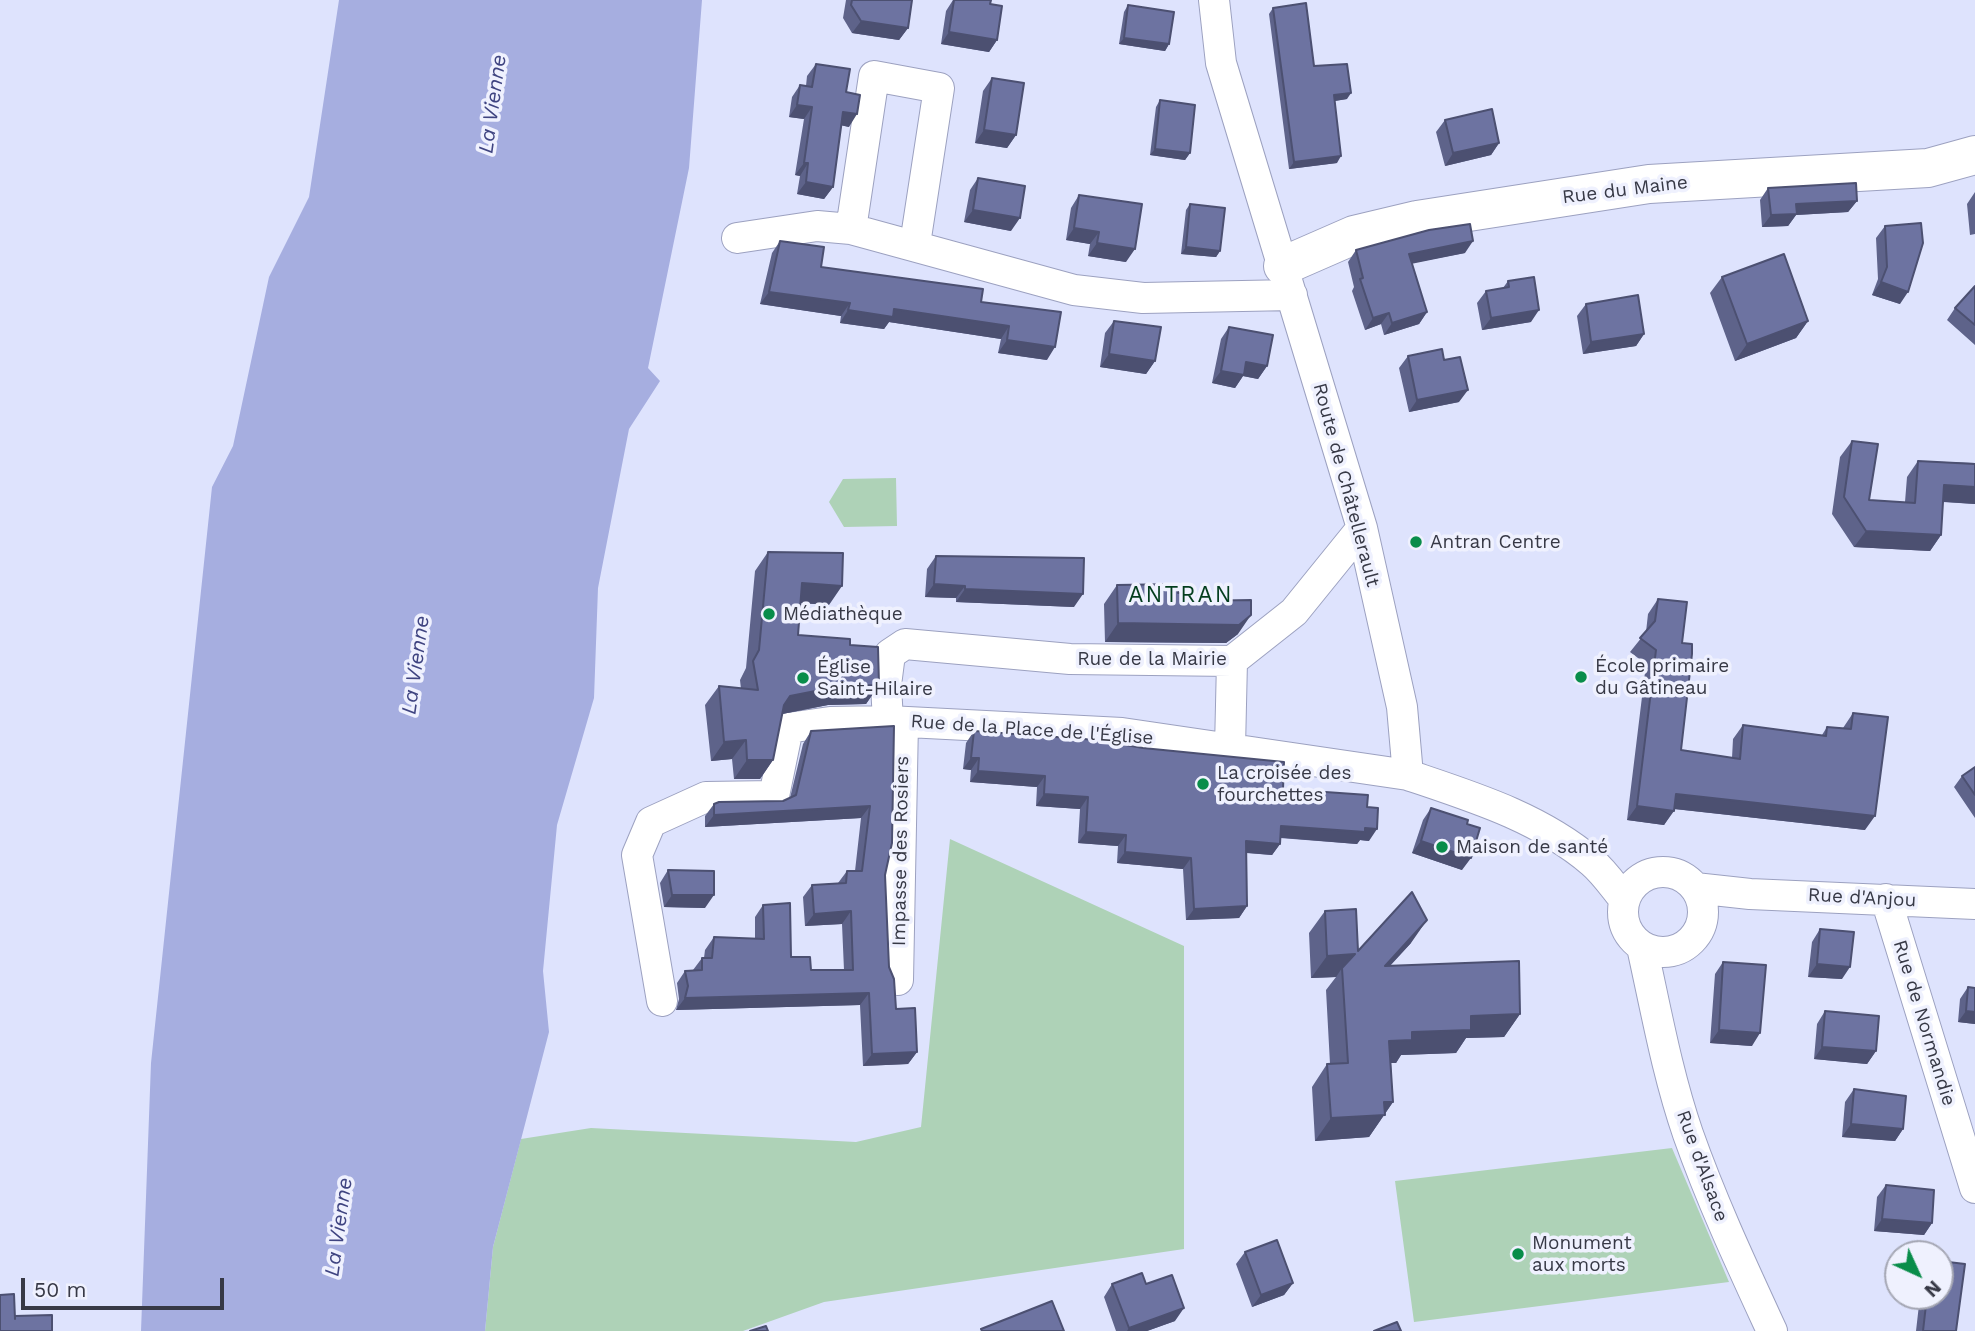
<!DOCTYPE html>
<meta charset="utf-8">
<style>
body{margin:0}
#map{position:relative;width:1975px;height:1331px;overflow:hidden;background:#dee3fd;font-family:"Work Sans",sans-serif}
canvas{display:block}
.north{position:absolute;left:1884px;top:1240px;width:70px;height:70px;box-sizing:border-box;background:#eff1fe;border:2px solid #a5a7b4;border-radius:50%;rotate:135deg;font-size:19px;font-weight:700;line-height:28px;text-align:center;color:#373946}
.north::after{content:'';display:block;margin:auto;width:24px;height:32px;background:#098d4a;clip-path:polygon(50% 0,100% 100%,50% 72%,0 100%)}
.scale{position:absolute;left:21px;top:1278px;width:203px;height:32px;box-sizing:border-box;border:4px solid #373946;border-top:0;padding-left:9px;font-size:21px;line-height:24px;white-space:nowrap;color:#373946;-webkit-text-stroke:5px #eff1fe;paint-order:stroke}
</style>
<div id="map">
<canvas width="1975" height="1331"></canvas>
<div class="north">N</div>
<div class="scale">50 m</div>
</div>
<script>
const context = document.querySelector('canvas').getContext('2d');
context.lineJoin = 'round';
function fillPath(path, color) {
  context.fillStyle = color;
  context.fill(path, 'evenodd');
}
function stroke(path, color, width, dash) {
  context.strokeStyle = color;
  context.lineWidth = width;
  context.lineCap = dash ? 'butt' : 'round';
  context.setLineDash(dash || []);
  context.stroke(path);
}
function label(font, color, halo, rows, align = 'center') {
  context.font = font + ' "Work Sans",sans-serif';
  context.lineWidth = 7;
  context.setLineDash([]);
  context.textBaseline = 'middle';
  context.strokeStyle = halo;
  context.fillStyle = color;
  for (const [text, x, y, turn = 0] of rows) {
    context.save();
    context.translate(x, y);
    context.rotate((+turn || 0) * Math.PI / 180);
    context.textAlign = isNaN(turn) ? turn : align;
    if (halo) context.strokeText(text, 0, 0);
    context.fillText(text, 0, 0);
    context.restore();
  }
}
const green = new Path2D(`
 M896,478L897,526L844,527L829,502L843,479Z
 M950,839L1184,946V1249L824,1302L743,1331H485L493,1247L521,1139L591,1128L856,1142L921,1127Z
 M1672,1148L1729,1282L1414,1322L1395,1181Z`);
const water = new Path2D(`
 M339,0H702L689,168L648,368L660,381L629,429L598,588L594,698L557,825L543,971L549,1032L493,1247L485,1331H141L151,1063L212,487L233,446L269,277L309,197Z`);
const street = new Path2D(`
 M1214,0L1221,63L1362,528L1402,707L1408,775C1473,797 1539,817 1592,862C1604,872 1614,887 1624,899
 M737,238L817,226L851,229
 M915,244L939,88L874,76L851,229L1074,290L1143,298L1292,295
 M1362,528L1294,612L1232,661L1070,659L905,644L890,654L886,685L888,721L1122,733L1408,775
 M1230,748L1232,661
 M1623 912a40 40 0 1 1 80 0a40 40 0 1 1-80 0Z
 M1695,888L1750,894L1975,904
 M1886,899L1975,1188
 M1642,947C1656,1010 1667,1073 1688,1134C1712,1202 1742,1266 1772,1331
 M898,980L903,722
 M662,1001L637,855L651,822L706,797L774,796L788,728L830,722L888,721`);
const secondary = new Path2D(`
 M1283,266L1354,235L1417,220L1649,184L1928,168L1975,155`);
const wall = new Path2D(`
 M846,0H912L908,28L899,40L852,33L843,18Z
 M953,0H991L990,4L997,40L989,52L941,44L946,11Z
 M1128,5L1169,44L1165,51L1119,44L1124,12Z
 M1273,8L1314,66L1347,99L1334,101L1337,163L1289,169L1269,14Z
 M816,64L846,92L849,127L841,125L833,187L824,199L797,194L800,176L795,175L804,119L789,117L792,97L800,85L806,86L807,76Z
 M992,78L1016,135L1007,148L975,143L983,91Z
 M1160,100L1190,153L1185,160L1150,155L1156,107Z
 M1445,120L1499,143L1491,155L1445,166L1436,132Z
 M978,178L1011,231L964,222L970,190Z
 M1768,188L1857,201L1848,212L1796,215L1788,226L1762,227L1760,200Z
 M1975,192V234L1970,235L1967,204Z
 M1079,195L1126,262L1088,256L1090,244L1066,240L1071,208Z
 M1190,204L1220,251L1216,257L1181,254L1186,210Z
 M1885,226L1900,304L1872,295L1878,279L1876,238Z
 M780,241L821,267L981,302L1047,360L998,353L1001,339L889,322L884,329L840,323L841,316L760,304L772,253Z
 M1356,250L1465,253L1412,263L1427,312L1419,324L1384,335L1381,324L1365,330L1352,291L1354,287L1348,262Z
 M1722,277L1808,321L1796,338L1735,361L1710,293Z
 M1508,281L1531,322L1482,330L1477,303L1486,291L1503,288Z
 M1975,286V345L1947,320L1955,308Z
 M1586,304L1644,334L1636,346L1583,354L1577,316Z
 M1114,321L1155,361L1146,374L1100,367L1105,333Z
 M1229,327L1267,366L1258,379L1243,376L1235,388L1212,383L1221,339Z
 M1408,356L1444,360L1459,402L1409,412L1399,368Z
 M1852,441L1869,500L1905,502L1907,477L1918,461L1975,463V504L1943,502L1941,535L1930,551L1854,547L1832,514L1840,457Z
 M768,552L829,605L800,603L798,635L850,645L879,685L866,704L828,705L782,714L773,760L760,779H734L732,759L711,761L705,705L719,686L741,689L740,680L746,668L755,571Z
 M936,556L1074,607L956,602V598L925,597L927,569Z
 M1117,585L1178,593L1192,601L1238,634L1226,643L1105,642L1104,604Z
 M1658,599L1682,643L1681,750L1732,758L1733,739L1743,725L1822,735L1827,727L1843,728L1853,713L1865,830L1674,809L1664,825L1627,820L1646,664L1630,652L1646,632L1648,614Z
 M894,726L885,875L889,967L896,1009L917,1052L908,1064L863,1066L860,1005L676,1010L679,999L677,983L685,971L693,970L702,958H704L705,950L714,937L755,939V917L763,905L791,957L811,970H844L842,924L805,926L803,897L812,885L838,883L847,871H855L861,818L705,827V816L714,804L783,801L790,798L803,744L811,731Z
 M974,731L1096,740L1097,738L1283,789L1367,807L1369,841L1360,840L1357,844L1280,838V844L1272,855L1246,853L1247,906L1239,918L1186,920L1183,869L1117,863L1118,846L1078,843L1080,809L1036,806L1037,787L970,782L971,770L963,769L966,743Z
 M1975,767V818L1954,787L1962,776Z
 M1431,808L1467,824L1462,870L1412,853L1423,820Z
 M668,870L705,908L664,907L660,883Z
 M1325,911L1358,951L1411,943L1390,966L1520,1014L1504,1037L1466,1038L1456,1053L1401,1055L1396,1063H1391L1393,1102L1369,1137L1315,1141L1312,1087L1327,1064H1330L1326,990L1336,977L1311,978L1309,933Z
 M1820,929L1842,979L1808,977L1812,942Z
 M1723,962L1752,1046L1710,1043L1715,974Z
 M1968,987L1975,1024L1958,1022L1960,999Z
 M1825,1011L1876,1051L1867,1064L1814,1059L1817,1024Z
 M1854,1089L1903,1129L1895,1141L1842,1137L1845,1102Z
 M1886,1185L1932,1223L1924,1235L1874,1231L1877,1197Z
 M1245,1252L1293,1283L1284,1295L1252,1307L1236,1264Z
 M1112,1284H1146L1175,1321L1147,1331H1116L1104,1297Z
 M1920,1296H1940L1956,1331H1916Z`);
const shadedWall = new Path2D(`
 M861,21L908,28L899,40L852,33Z
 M949,32L997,40L989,52L941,44Z
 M1124,38L1169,44L1165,51L1119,44Z
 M1351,93L1347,99L1329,102L1334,95Z
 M797,105L812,107L804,119L789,117Z
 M843,112L857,114L849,127L835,124Z
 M984,130L1016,135L1007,148L975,143Z
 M1499,143L1491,155L1445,166L1453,153Z
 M1155,149L1190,153L1185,160L1150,155Z
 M1341,156L1337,163L1289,169L1294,162Z
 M804,163H808L800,176L795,175Z
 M806,182L833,187L824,199L797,194Z
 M1857,201L1848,212L1796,215L1788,226L1762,227L1771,215L1796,204Z
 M973,210L1020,218L1011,231L964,222Z
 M1074,228L1099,232L1090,244L1066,240Z
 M1473,241L1465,253L1401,266L1409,254Z
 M1097,243L1135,249L1126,262L1088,256Z
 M1186,247L1220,251L1216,257L1181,254Z
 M1881,282L1908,292L1900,304L1872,295Z
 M769,292L850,303L841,316L760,304Z
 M894,309L1009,326L1001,339L889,322L884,329L840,323L848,310Z
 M1539,310L1531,322L1482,330L1491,318Z
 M1427,312L1419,324L1384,335L1392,323Z
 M1389,313L1381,324L1365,330L1373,318Z
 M1808,321L1796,338L1735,361L1747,344Z
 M1644,334L1636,346L1583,354L1591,342Z
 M1007,340L1055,347L1047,360L998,353Z
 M1109,354L1155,361L1146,374L1100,367Z
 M1246,362L1267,366L1258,379L1243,376L1235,388L1212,383L1221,371Z
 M1468,390L1459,402L1409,412L1417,400Z
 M1944,485L1975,487V504L1933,501Z
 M1866,531L1941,535L1930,551L1854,547Z
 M802,583L842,586L829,605L788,602Z
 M934,584L965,586L956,598L925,597Z
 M965,589L1083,594L1074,607L956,602Z
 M1251,615L1238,634L1226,643L1105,642L1118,623Z
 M879,685L866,704L828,705L777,715L790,696L841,686Z
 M746,740L732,759L711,761L724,742Z
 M971,758H979L971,770L963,769Z
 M747,760H773L760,779H734Z
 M978,771L1045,776L1037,787L970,782Z
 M1044,794L1088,797L1080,809L1036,806Z
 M1676,794L1875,816L1865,830L1666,808Z
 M870,806L861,818L705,827L714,815Z
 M1637,806L1674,811L1664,825L1627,820Z
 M1281,826L1365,828L1377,829L1369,841L1360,840L1357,844L1273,837Z
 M1086,832L1126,835L1118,846L1078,843Z
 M1246,841L1280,844L1272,855L1238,852Z
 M1421,841L1471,858L1462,870L1412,853Z
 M1125,852L1191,858L1183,869L1117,863Z
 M672,895H714L705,908L664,907Z
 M1247,906L1239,918L1186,920L1194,909Z
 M851,911L842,924L805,926L814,914Z
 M1427,920L1411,943L1369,988L1385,966Z
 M1355,954L1342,968L1336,977L1311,978L1327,956Z
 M1817,964L1850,967L1842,979L1808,977Z
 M869,993L860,1005L676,1010L685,998Z
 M1966,1011L1975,1012V1024L1958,1022Z
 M1520,1014L1504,1037L1466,1038L1456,1053L1401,1055L1396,1063H1373L1389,1041L1412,1032L1471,1016Z
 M1719,1030L1760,1033L1752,1046L1710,1043Z
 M1822,1047L1876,1051L1867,1064L1814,1059Z
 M917,1052L908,1064L863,1066L872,1054Z
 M1384,1102H1393L1369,1137L1315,1141L1331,1118Z
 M1851,1124L1903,1129L1895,1141L1842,1137Z
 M1882,1219L1932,1223L1924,1235L1874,1231Z
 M1293,1283L1284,1295L1252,1307L1261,1295Z
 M1184,1308L1175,1321L1147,1331H1127L1129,1328Z`);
const building = new Path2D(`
 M852,0H912L908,28L861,21L851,5Z
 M954,0H991L990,4L1002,6L997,40L949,32Z
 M1306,3L1314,66L1347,64L1351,93L1334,95L1341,156L1294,162L1273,8Z
 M1128,5L1174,12L1169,44L1124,38Z
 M816,64L850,69L846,92L860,95L857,114L843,112L833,187L806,182L808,163H804L812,107L797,105L800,85L812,87Z
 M992,78L1024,83L1016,135L984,130Z
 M1160,100L1195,105L1190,153L1155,149Z
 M1492,109L1499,143L1453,153L1445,120Z
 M978,178L1025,186L1020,218L973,210Z
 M1856,183L1857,201L1796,204L1797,214L1771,215L1768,188Z
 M1079,195L1142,204L1135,249L1097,243L1099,232L1074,228Z
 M1190,204L1225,208L1220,251L1186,247Z
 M1921,223L1923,243L1908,292L1881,282L1887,267L1885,226Z
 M1470,224L1473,241L1409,254L1427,312L1392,323L1389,313L1373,318L1360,279L1363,278L1356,250L1429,230Z
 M780,241L824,247L821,267L983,289L981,302L1061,312L1055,347L1007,340L1009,326L894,309L893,317L848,310L850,303L769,292Z
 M1784,254L1808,321L1747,344L1722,277Z
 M1534,277L1539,310L1491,318L1486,291L1509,287L1508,281Z
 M1975,286V325L1955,308Z
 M1638,295L1644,334L1591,342L1586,304Z
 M1114,321L1161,327L1155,361L1109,354Z
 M1229,327L1273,335L1267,366L1246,362L1244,375L1221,371Z
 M1442,349L1444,360L1460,357L1468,390L1417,400L1408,356Z
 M1852,441L1878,444L1869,500L1915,503L1918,461L1975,464V487L1944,485L1941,535L1866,531L1844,497Z
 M768,552L843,553L842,586L802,583L798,635L850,639V645L878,647L879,685L841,686L790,696L784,705L773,760H747L746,740L724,742L719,686L758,690L753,661L759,650Z
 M936,556L1084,558L1083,594L965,589V586L934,584Z
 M1178,584V593H1192V601L1251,600V615L1239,625L1118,623L1117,585Z
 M1658,599L1687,602L1682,643L1692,644V654L1681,750L1740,759L1743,725L1826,736L1827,727L1851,729L1853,713L1888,717L1875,816L1676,794L1674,811L1637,806L1656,650L1640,638L1655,621Z
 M894,726L892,843L885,875L889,967L894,979L896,1009L915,1008L917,1052L872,1054L869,993L685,998L688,986L685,971L702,970V958H712L714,937L764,939L763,905L790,903L791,957H810L811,970H853L851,911L814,914L812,885L846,883L847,871H862L870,806L714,815V804L719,802L783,801L796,795L811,731Z
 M974,731L1097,740V738L1120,739V744L1143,748L1284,762L1283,789L1368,795L1367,807L1378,808L1377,829L1365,828V832L1281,826L1280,844L1246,841L1247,906L1194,909L1191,858L1125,852L1126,835L1086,832L1088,797L1044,794L1045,776L978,771L979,758H971Z
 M1975,767V795L1962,776Z
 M1431,808L1468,820L1467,824L1480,828L1471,858L1421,841Z
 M668,870L714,871V895H672Z
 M1412,892L1427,920L1385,966L1519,961L1520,1014L1471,1016V1030L1412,1032V1040L1389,1041L1393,1102H1384L1385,1115L1331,1118L1327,1064L1348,1063L1342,968L1355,954L1327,956L1325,911L1356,909L1358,951Z
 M1820,929L1854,932L1850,967L1817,964Z
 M1723,962L1766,965L1760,1033L1719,1030Z
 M1968,987L1975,988V1012L1966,1011Z
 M1825,1011L1879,1016L1876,1051L1822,1047Z
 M1854,1089L1906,1096L1903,1129L1851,1124Z
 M1886,1185L1934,1190L1932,1223L1882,1219Z
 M1277,1240L1293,1283L1261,1295L1245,1252Z
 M1940,1261L1965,1264L1956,1331H1923L1927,1296H1940Z
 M1142,1273L1146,1284L1172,1275L1184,1308L1129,1328L1112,1284Z
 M14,1294L15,1319V1316L52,1315V1331H0V1295Z
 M1052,1301L1064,1331H982L981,1329Z
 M1397,1322L1401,1331H1374Z
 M766,1326L768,1331H750Z`);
const markers = [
 [1416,542,7,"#098d4a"],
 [769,614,7,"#098d4a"],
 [1581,677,7,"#098d4a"],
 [803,678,7,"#098d4a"],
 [1203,784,7,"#098d4a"],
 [1442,847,7,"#098d4a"],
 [1518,1254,7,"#098d4a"]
];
const streetNames = [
 ["Rue du Maine",1625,190,-7],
 ["Route de Châtellerault",1346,485,75],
 ["Rue de la Mairie",1152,659],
 ["Rue de la Place de l'Église",1032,730,4],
 ["Impasse des Rosiers",901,851,-89],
 ["Rue d'Anjou",1862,898,3],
 ["Rue de Normandie",1924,1023,73],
 ["Rue d'Alsace",1702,1166,70]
];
const poiNames = [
 ["Antran Centre",1430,542],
 ["Médiathèque",783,614],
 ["École primaire",1595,666],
 ["du Gâtineau",1595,688],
 ["Église",817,667],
 ["Saint-Hilaire",817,689],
 ["La croisée des",1217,773],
 ["fourchettes",1217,795],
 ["Maison de santé",1456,847],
 ["Monument",1532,1243],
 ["aux morts",1532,1265]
];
const waterNames = [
 ["La Vienne",493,104,-82],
 ["La Vienne",416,665,-82],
 ["La Vienne",339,1227,-82]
];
const quarterNames = [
 ["ANTRAN",1181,595]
];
fillPath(green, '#aed2b7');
fillPath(water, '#a6aee0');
stroke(street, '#9ca1c0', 32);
stroke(secondary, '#9ca1c0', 40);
stroke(street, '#fff', 30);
stroke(secondary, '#fff', 38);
fillPath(wall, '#5e638a');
fillPath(shadedWall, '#4c5071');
fillPath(building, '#6d73a1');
stroke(building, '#4c5071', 2);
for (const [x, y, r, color] of markers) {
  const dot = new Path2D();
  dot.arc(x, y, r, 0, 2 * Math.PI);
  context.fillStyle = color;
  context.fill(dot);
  stroke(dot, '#eff1fe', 2.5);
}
label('19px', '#373946', '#eff1fe', streetNames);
label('19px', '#373946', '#eff1fe', poiNames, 'left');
label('italic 21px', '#3f4481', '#eff1fe', waterNames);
context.letterSpacing = '2px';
label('23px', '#033d1d', '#eff1fe', quarterNames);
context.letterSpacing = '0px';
</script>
